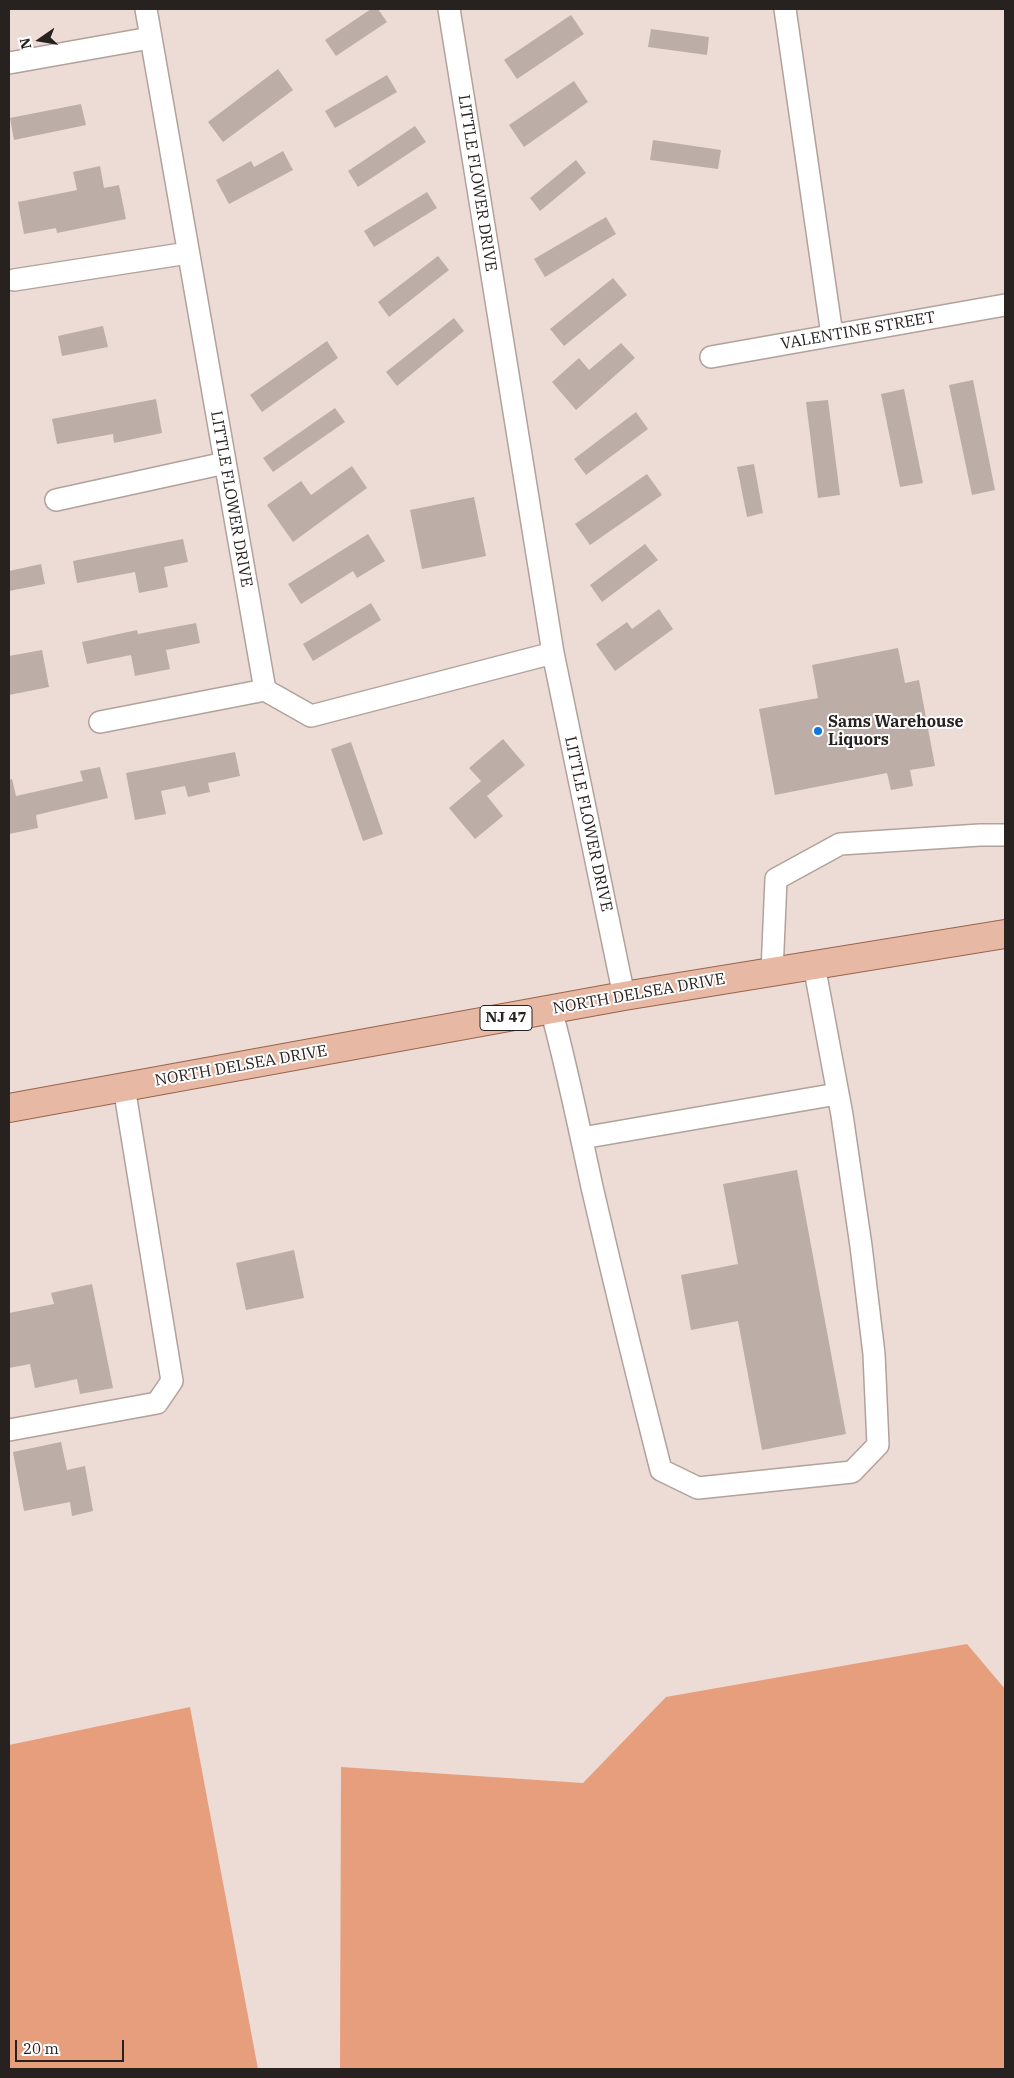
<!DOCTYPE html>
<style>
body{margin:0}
#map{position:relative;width:1014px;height:2078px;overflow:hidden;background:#ecdcd5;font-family:"IBM Plex Serif",serif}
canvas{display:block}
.frame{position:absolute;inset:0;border:10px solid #27211f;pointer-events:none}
.north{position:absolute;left:15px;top:15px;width:50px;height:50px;-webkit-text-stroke:4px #fff;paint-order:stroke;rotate:257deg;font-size:14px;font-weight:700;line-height:20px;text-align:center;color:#27211f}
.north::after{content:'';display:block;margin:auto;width:18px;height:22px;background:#27211f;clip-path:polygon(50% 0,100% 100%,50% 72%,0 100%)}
.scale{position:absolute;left:15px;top:2040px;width:109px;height:22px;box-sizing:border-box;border:2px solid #27211f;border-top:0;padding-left:6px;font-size:15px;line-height:18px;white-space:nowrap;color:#27211f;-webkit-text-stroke:4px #fff;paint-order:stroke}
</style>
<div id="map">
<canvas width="1014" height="2078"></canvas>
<div class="frame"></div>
<div class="north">N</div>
<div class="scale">20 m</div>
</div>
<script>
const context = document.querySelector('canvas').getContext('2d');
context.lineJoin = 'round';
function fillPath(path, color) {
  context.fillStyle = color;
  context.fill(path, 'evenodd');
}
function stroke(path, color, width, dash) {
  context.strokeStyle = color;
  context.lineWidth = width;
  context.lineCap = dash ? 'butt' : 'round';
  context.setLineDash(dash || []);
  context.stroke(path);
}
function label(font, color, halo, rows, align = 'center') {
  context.font = font + ' "IBM Plex Serif",serif';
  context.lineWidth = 4;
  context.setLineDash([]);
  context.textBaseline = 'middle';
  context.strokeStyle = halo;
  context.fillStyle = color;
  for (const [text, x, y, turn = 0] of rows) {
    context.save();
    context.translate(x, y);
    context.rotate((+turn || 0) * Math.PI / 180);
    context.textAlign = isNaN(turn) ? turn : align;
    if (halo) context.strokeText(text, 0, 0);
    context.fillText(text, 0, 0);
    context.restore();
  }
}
const green = new Path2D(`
 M967,1644L1005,1689V2069H340L341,1767L583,1783L666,1697Z
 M190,1707L258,2069H9V1745Z`);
const building = new Path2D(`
 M371,9H378L387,22L336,56L325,40Z
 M571,15L584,34L517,79L504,60Z
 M651,29L709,37L707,55L648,47Z
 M278,69L293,90L223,142L208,122Z
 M387,75L397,92L335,128L325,111Z
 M574,81L588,102L524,147L509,125Z
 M81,104L86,125L14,140L10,118Z
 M415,126L426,142L358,187L348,171Z
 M653,140L721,150L718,169L650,160Z
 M283,151L293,170L229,204L216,180L251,161L254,167Z
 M576,160L586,173L540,211L530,198Z
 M100,166L104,188L119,185L126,219L57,233L56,228L24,234L18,202L77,190L73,172Z
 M427,192L437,208L374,247L364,231Z
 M606,217L616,234L545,277L534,259Z
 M438,256L449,270L389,317L378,302Z
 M613,278L627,295L564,346L550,329Z
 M454,318L464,331L397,386L386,372Z
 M103,326L108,347L62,356L58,336Z
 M327,341L338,358L262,412L250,395Z
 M621,343L635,358L576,410L552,382L579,358L589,370Z
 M973,380L995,490L972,495L949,385Z
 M904,389L923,483L900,487L881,394Z
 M156,399L162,433L114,443L113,434L57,444L52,419Z
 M828,400L840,495L818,498L806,402Z
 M335,408L345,422L273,472L263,458Z
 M636,412L648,429L586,475L574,459Z
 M754,464L763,513L747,517L737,467Z
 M352,466L367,488L293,542L267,505L301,481L311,495Z
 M647,474L662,495L590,545L575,524Z
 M474,497L486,556L422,569L410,510Z
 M368,534L385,561L357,578L353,571L301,604L288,584Z
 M183,539L188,562L164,567L168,587L139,593L135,572L77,583L73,561Z
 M645,544L658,560L602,602L590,585Z
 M41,564L45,584L9,591V571Z
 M371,603L381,620L313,661L303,644Z
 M659,609L673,629L615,671L596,644L627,622L632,629Z
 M196,623L200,643L166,650L170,669L135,676L131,655L87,664L82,642L137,630L138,634Z
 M898,648L905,683L919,680L935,766L910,770L913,786L891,790L887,773L775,795L759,709L818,698L812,665Z
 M42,650L49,687L9,695V656Z
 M503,739L525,765L487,796L503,816L475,839L449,808L481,781L469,768Z
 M351,742L383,834L363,841L331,749Z
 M235,752L240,776L208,783L210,792L188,797L185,786L161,791L166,814L135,820L126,773Z
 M100,767L108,798L36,815L38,828L9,834V780L12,779L16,796L83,781L80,771Z
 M797,1170L846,1434L762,1450L738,1321L691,1330L681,1275L738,1264L723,1184Z
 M294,1250L304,1298L246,1310L236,1263Z
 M92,1284L113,1388L80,1394L77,1379L35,1388L30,1364L9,1368V1313L54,1304L51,1293Z
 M61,1442L67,1470L85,1466L93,1511L72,1516L70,1502L24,1511L13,1452Z`);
const service = new Path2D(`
 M146,9L265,690L311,716L553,653
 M449,9L553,653L624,996
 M785,9L832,335
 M9,63L150,38
 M14,280L188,253
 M711,357L1005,305
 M56,500L225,463
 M100,722L265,690
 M772,972L776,879L840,844L980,835H1005
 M551,1009C567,1068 579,1127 592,1187C614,1282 637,1376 661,1470L698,1488L852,1472L878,1445L874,1354L861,1246L842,1115L814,965
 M582,1138L837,1094
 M9,1430L157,1403L172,1381L124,1087`);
const primary = new Path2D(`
 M9,1108L624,996L1005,934`);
const markers = [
 [818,731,5,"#1077df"]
];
const shields = [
 [506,1018,52]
];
const shieldNames = [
 ["NJ 47",506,1018]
];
const streetNames = [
 ["LITTLE FLOWER DRIVE",477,183,81],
 ["VALENTINE STREET",858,331,-10],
 ["LITTLE FLOWER DRIVE",231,499,80],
 ["LITTLE FLOWER DRIVE",588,824,78],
 ["NORTH DELSEA DRIVE",639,994,-10],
 ["NORTH DELSEA DRIVE",241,1066,-10]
];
const poiNames = [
 ["Sams Warehouse",828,722],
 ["Liquors",828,740]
];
fillPath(green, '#e79e7d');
fillPath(building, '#bcada6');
stroke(service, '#b1a29b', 24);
stroke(primary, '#99644c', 30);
stroke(service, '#fff', 21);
stroke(primary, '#e7b8a3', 28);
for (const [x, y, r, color] of markers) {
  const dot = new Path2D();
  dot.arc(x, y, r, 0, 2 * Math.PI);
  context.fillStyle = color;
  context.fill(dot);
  stroke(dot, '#fff', 2);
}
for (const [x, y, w] of shields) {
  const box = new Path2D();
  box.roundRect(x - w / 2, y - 12.5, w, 25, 4);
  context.fillStyle = '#fff';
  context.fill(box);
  stroke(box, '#27211f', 1);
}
label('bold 15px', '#27211f', null, shieldNames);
label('16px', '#27211f', '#fff', streetNames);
label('bold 16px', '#27211f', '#fff', poiNames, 'left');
</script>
